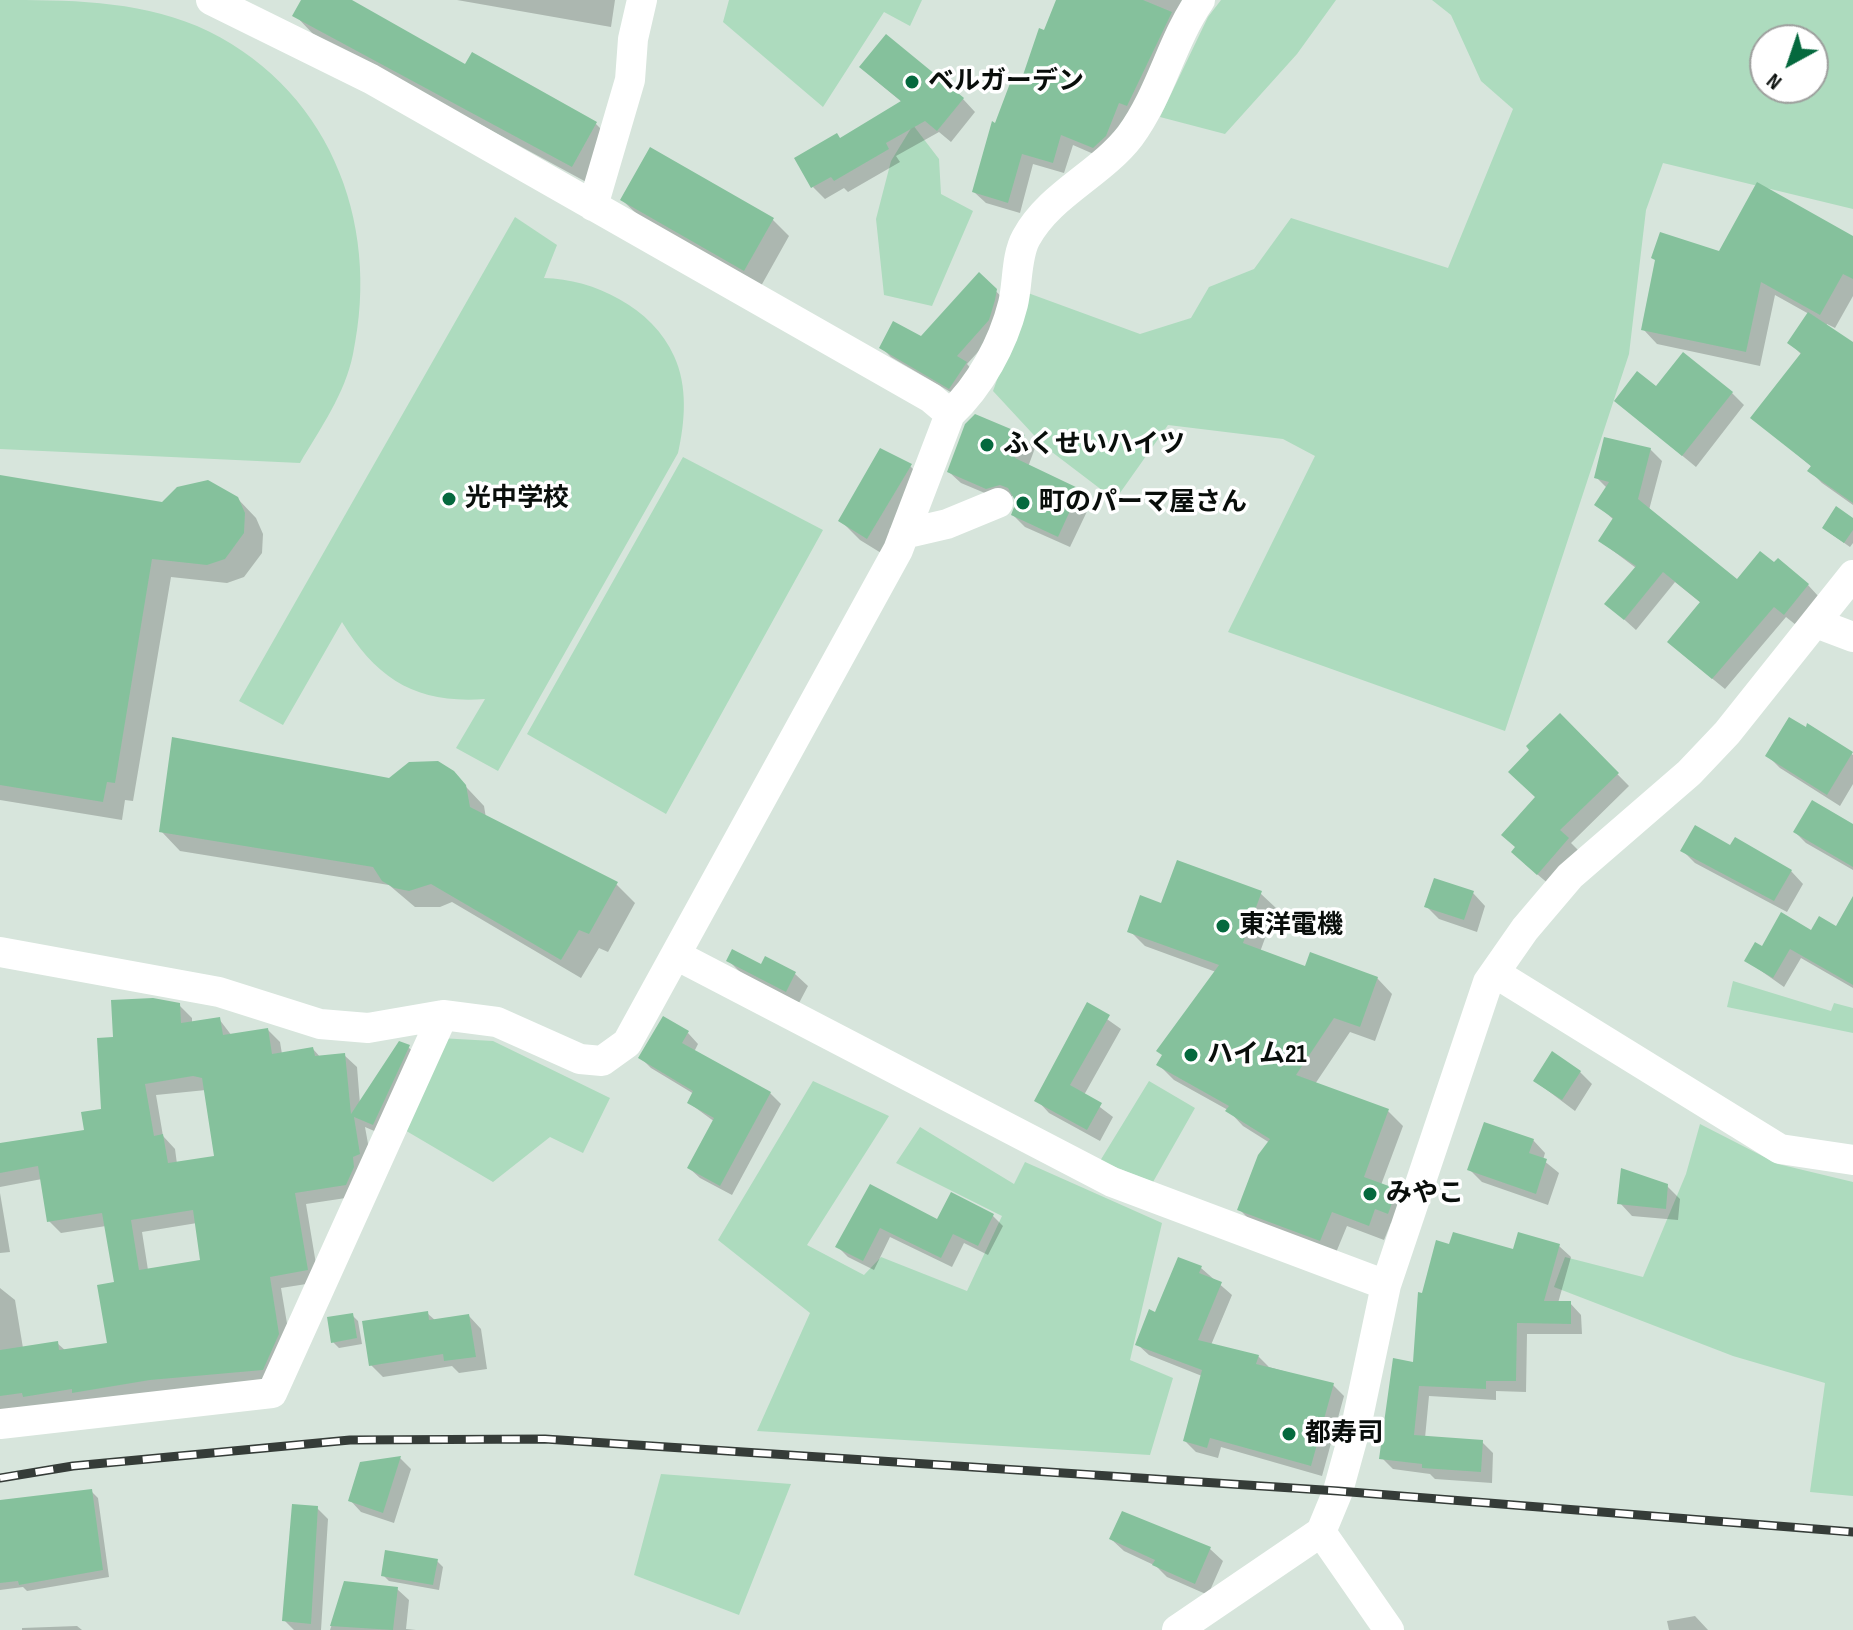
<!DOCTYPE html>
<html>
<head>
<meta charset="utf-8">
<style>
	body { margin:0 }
	#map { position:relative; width:1853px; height:1630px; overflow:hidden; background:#d7e5dc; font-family:"Sofia Sans Condensed",sans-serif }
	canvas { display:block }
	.north { position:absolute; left:1749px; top:24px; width:80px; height:80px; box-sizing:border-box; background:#fff; border:2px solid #9d9f9d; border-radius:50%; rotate:220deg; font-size:22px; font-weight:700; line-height:32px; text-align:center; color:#090e0b }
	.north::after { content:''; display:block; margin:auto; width:28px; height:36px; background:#05693e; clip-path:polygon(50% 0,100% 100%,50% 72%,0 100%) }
</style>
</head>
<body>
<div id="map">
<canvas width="1853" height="1630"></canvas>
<div class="north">N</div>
</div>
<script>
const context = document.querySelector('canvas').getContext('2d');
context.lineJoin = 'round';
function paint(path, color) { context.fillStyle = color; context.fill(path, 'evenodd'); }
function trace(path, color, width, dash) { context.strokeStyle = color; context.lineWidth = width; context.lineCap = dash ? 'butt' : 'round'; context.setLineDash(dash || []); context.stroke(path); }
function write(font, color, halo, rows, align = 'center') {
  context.font = font + ' "Sofia Sans Condensed","Noto Sans JP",sans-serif'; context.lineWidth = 7; context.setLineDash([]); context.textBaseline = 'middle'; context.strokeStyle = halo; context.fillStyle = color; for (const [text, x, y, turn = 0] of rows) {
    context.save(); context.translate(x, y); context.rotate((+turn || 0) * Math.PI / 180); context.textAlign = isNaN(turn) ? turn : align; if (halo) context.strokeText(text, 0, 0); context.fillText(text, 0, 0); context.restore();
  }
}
const green = new Path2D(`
	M0,0C66,0 135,0 197,26C327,83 382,220 353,354C345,394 320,429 300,463L0,449Z
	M729,0H922L910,26L884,12L823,107L723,22Z
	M1221,0H1336L1297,54L1225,134L1160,117L1208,17Z
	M1432,0H1853V209L1663,163L1646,210L1629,354L1505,731L1228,632L1315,456L1283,439L1168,425L1115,500L1044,446L993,391L1028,293L1140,334L1191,318L1209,287L1254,269L1291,218L1448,268L1513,109L1481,81L1451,15ZM1765,40H1813V88H1765Z
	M913,125L939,159L941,194L973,211L932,306L884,295L876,219L891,161Z
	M515,217L557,245L544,278C594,279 653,308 674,356C688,386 685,422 678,453L498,771L456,748L485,699C417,704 377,680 342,622L283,725L239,701Z
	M683,457L823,530L666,814L527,734Z
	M1733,981L1831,1011L1834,1003L1853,1008V1033L1727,1007Z
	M439,1038L493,1041L610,1098L583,1153L550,1137L493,1182L403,1129Z
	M813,1081L889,1116L807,1245L864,1275L881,1257L967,1291L1002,1216L896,1163L920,1127L1014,1184L1025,1162L1162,1223L1130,1360L1173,1378L1150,1455L757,1431L810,1313L718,1240Z
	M1149,1081L1195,1108L1153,1182L1100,1161Z
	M1700,1124L1778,1164L1853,1182V1496L1810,1492L1825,1383L1733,1356L1554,1287L1565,1257L1643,1277L1686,1174Z
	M661,1474L791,1484L739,1615L634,1575Z`);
const shadow = new Path2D(`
	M303,0H348L466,67L596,124L614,142L590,184L313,34L295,15Z
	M457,0H623H615L611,27Z
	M1058,0H1195L1105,159L1073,145L1064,173L1033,164L1020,213L986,203L974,192L996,127L1022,84Z
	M874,79L963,99L975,112L951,142L939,132L896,156L900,162L848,192L844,188L825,199L813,187L841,140L903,103Z
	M622,200L773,220L789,236L761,286L639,216Z
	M1853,238V296L1835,328L1827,324L1826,326L1853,345V505L1822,483L1810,471L1812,467L1752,417L1802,355L1790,343L1809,314L1775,295L1760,366L1657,344L1643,329L1720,253Z
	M979,275L1006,301L998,330L967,364L975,373L959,397L891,357L881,347L921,339Z
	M1732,393L1744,405L1696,467L1616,401Z
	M1023,437L1035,448L1028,467L1079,491L1091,503L1070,547L1025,527L1013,515L1019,502L1013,496L999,499L961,483L949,472Z
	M1650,449L1662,461L1649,510L1737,582L1808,585L1819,597L1796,625L1786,617L1725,689L1681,653L1701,603L1675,582L1636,630L1607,604L1636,568L1600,541L1614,520L1597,505L1607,488L1596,477Z
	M910,466L929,485L886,556L860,540L841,521Z
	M0,477L163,504L178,489L207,482L237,498L256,518L263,534L262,553L244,577L227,583L171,577L133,801L125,800L122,820L0,800Z
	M1853,520V543L1850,547L1830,533Z
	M1560,716L1629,786L1571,843L1579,851L1550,885L1525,864Z
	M1808,726L1853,755V784L1840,806L1780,768L1767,755Z
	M453,773L484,806L486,818L616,884L635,903L608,952L599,948L581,978L452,902L440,907H415L389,885L180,851L161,831L389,780Z
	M1853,826V870L1806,843L1795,832Z
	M1731,848L1791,871L1803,884L1787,912L1695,863L1683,851Z
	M1260,893L1276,908L1260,952L1306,968L1377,978L1392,994L1375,1041L1350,1032L1315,1084L1388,1111L1403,1126L1381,1185L1396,1191L1411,1206L1403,1228L1391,1223L1384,1240L1347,1226L1335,1255L1254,1224L1239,1209L1270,1143L1243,1126L1228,1110L1174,1080L1159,1065L1216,972L1145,946L1130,931L1162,906Z
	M1473,893L1485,906L1477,932L1439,919L1426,906Z
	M1853,900V988L1801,958L1784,987L1747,961L1763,948L1837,929Z
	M766,959L795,974L808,986L799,1003L741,973L729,961L762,967Z
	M179,1005L192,1018V1023L219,1019L232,1036L268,1030L280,1042L282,1054L313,1049L321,1058L344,1055L357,1067L360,1104L408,1047L421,1059L386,1136L365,1127L372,1166L359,1196L306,1204L319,1282L281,1288L291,1347L275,1381L0,1410V1288L15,1300L23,1348L57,1343L66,1351L109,1344L116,1284L106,1226L61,1233L49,1221L42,1179L0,1187V1144L86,1132L103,1110L115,1039ZM206,1090L217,1157L177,1164L175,1149L163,1136L156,1095ZM197,1223L203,1262L148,1270L142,1232Z
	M1087,1005L1121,1029L1084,1095L1113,1117L1100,1141L1049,1113L1037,1100Z
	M688,1033L698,1044L694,1052L770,1093L781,1104L732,1195L700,1178L689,1168L715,1122L689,1103L694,1094L651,1068L640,1057Z
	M1580,1072L1592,1084L1575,1111L1535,1081Z
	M1533,1140L1545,1153L1543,1160L1559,1173L1548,1205L1482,1182L1470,1170Z
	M1667,1186L1680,1199L1678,1220L1632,1216L1620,1203Z
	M871,1187L938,1222L993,1216L1003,1226L988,1255L964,1243L952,1267L890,1237L874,1270L848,1257L838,1247Z
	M0,1193L10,1252L0,1253Z
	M1559,1246L1571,1257L1558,1303H1570L1581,1315L1582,1334H1527L1526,1392L1496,1391V1400L1429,1396L1425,1438L1482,1442L1493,1453L1492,1483L1435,1479L1430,1474L1393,1469L1382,1458L1415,1364L1423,1295L1451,1247L1514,1252Z
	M1201,1268L1232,1295L1211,1345L1258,1356L1269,1367L1333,1385L1344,1396L1322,1476L1221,1447L1218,1458L1196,1452L1185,1441L1202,1376L1149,1355L1138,1345L1156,1314Z
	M427,1313L436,1321L469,1316L481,1329L487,1369L459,1373L452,1366L383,1377L371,1365Z
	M352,1315L358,1321L362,1344L339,1348L333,1342Z
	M400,1458L411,1469L394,1523L361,1512L350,1500Z
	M91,1491L98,1498L109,1577L27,1591L23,1587L0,1590V1503Z
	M317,1508L328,1519L321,1630H294L284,1620Z
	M1111,1539L1210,1549L1223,1561L1208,1595L1167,1577L1156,1566L1124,1551Z
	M437,1561L443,1567L439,1590L389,1581L383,1575Z
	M346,1583L397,1589L409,1600L406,1629L416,1630H330Z
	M1695,1616L1708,1630H1669L1667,1621Z
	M77,1626L82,1630H22V1628Z`);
const building = new Path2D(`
	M301,0H352L465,64L472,52L597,122L572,167L292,16Z
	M1056,0H1143L1172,12L1127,106L1119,103L1106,136L1093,148L1061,135L1053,163L1022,154L1008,203L972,192L992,121L995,123L1012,78L1021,81L1039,28L1044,30Z
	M886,34L964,98L937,131L925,121L886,143L889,149L834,181L831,177L811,188L794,158L837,133L840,138L901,101L859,67Z
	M650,147L774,218L744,271L620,200Z
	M1757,182L1853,236V279L1843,274L1820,315L1761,282L1746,352L1641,330L1655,260L1651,258L1660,232L1719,251Z
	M979,272L997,289L995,300L989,320L957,356L967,362L949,389L879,348L893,321L921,336Z
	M1808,312L1853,342V503L1807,471L1811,466L1750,418L1801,353L1787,343Z
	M1683,352L1733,392L1682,456L1614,401L1637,371L1656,386Z
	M975,414L1025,435L1015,458L1080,489L1058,537L1011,515L1016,502L1008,488L1000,485L986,489L947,472L965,424Z
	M1604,437L1651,448L1638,499L1737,579L1760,551L1774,562L1778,558L1809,584L1784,615L1774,607L1712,679L1667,642L1700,602L1663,572L1624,620L1604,604L1636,566L1598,541L1613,518L1594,505L1609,482L1594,478Z
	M880,448L912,464L867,539L838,521Z
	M0,475L162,502L177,487L208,480L238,497L245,513L244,533L225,559L207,565L152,559L115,783L107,782L103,802L0,785Z
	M1836,506L1853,518V530L1844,543L1822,528Z
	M1560,713L1619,773L1560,830L1569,838L1537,875L1511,852L1515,847L1501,835L1535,797L1508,772L1529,750L1526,746Z
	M1789,717L1806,727L1807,723L1853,752L1827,795L1765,756Z
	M172,737L389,778L409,762L438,761L454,771L466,785L470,807L618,882L589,934L579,930L561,960L431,884L409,891L394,888L382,881L373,867L159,832Z
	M1812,800L1853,824V867L1793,832Z
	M1695,825L1730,845L1735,837L1792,870L1774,901L1680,851Z
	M1177,860L1262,891L1243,943L1305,966L1310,952L1378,977L1360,1027L1334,1018L1296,1075L1389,1109L1364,1177L1397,1189L1388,1214L1375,1209L1369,1226L1332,1212L1320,1241L1237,1210L1258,1155L1270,1139L1225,1111L1229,1106L1156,1065L1162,1055L1156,1051L1219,965L1127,932L1140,895L1161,903Z
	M1434,878L1474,891L1464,920L1424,907Z
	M1853,896V985L1790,949L1773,978L1744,961L1755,942L1762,946L1781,912L1811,930L1819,916L1836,926Z
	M732,949L761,964L765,956L796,972L786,992L726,961Z
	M153,998L180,1003L181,1023L220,1017L223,1035L268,1028L272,1054L313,1047L315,1056L345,1053L351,1114L399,1041L410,1045L373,1125L354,1117L360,1154L353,1157L354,1167L346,1185L295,1193L308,1270L270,1277L279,1334L263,1370L150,1380L72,1393V1389L23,1397L22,1393L0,1396V1350L58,1341L59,1350L107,1343L97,1285L114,1282L102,1213L47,1222L38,1166L0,1173V1143L84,1130L81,1112L101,1109L97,1038L113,1037L111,1000ZM193,1076L202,1078L214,1156L168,1163L163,1134L154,1136L145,1084ZM193,1210L200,1260L139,1270L131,1220Z
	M1087,1002L1110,1015L1070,1085L1102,1103L1087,1130L1034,1101Z
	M663,1016L689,1031L682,1043L771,1092L720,1186L687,1168L714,1118L687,1103L693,1091L638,1058Z
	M1552,1051L1581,1071L1562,1100L1533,1081Z
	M1484,1122L1534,1139L1529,1153L1547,1159L1536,1194L1467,1170Z
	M1621,1168L1668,1184L1666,1209L1617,1204Z
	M870,1184L937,1219L951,1192L994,1214L978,1246L953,1234L941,1258L880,1228L863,1261L835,1247Z
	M1453,1232L1513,1249L1518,1232L1560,1244L1544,1301H1571V1324L1517,1323L1516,1381H1486V1389L1419,1386L1414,1435L1483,1440L1481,1472L1422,1468V1464L1379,1459L1393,1358L1413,1362L1418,1292L1422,1293L1436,1240L1449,1244Z
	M1178,1257L1202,1266L1199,1273L1222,1282L1198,1340L1259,1355L1256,1364L1334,1383L1311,1466L1210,1438L1207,1448L1183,1441L1202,1370L1135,1345L1149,1309L1155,1312Z
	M428,1311L429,1320L469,1314L476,1357L444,1361L443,1354L369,1366L362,1321Z
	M353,1313L357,1338L331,1343L327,1317Z
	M401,1456L383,1513L348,1501L360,1462Z
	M92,1489L103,1570L19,1585L18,1581L0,1583V1500Z
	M292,1504L318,1506L311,1624L282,1621Z
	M1122,1511L1211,1547L1195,1584L1152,1565L1155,1560L1109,1539Z
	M385,1550L438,1559L433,1585L381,1576Z
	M344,1581L398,1587L393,1630L330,1626Z`);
const minor = new Path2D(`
	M211,0L371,79L931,398L950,414
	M593,206L630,80L633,39L642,0
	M904,534L947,524L998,503
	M1816,623L1853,637
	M0,952L219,992L320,1024L368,1028L443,1015L497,1022L580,1059L602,1061L627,1043L898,550L950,414C980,386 1003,344 1013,304C1018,283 1016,256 1026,238C1050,194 1100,175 1130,136C1161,94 1171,42 1200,0
	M676,955L1112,1182L1386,1285
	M1495,973L1780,1149L1853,1160
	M0,1424L272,1393L443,1015
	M1321,1532L1389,1630
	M1177,1630L1321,1532L1338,1491L1357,1422L1386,1285L1488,982L1525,929L1570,876L1689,773L1727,733L1853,575`);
const rail = new Path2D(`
	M0,1478L73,1466L350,1440L545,1439L1338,1491L1853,1532`);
const markers = [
	[912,82,8,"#05693e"],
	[987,445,8,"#05693e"],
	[449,499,8,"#05693e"],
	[1023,503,8,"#05693e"],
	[1223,926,8,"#05693e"],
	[1191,1055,8,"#05693e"],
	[1370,1194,8,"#05693e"],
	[1289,1434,8,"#05693e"]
];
const poiNames = [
	["ベルガーデン",928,82],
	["ふくせいハイツ",1003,445],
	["光中学校",465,499],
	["町のパーマ屋さん",1039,503],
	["東洋電機",1239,926],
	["ハイム21",1207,1055],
	["みやこ",1386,1194],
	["都寿司",1305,1434]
];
paint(green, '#addbbe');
paint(shadow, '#0003');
paint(building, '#85c19c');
trace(minor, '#fff', 30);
trace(rail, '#353c38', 9);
trace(rail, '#fff', 6, [18]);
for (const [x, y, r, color] of markers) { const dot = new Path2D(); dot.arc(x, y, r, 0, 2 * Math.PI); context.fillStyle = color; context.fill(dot); trace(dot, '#fff', 3); }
write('bold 26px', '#090e0b', '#fff', poiNames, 'left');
</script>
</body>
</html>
